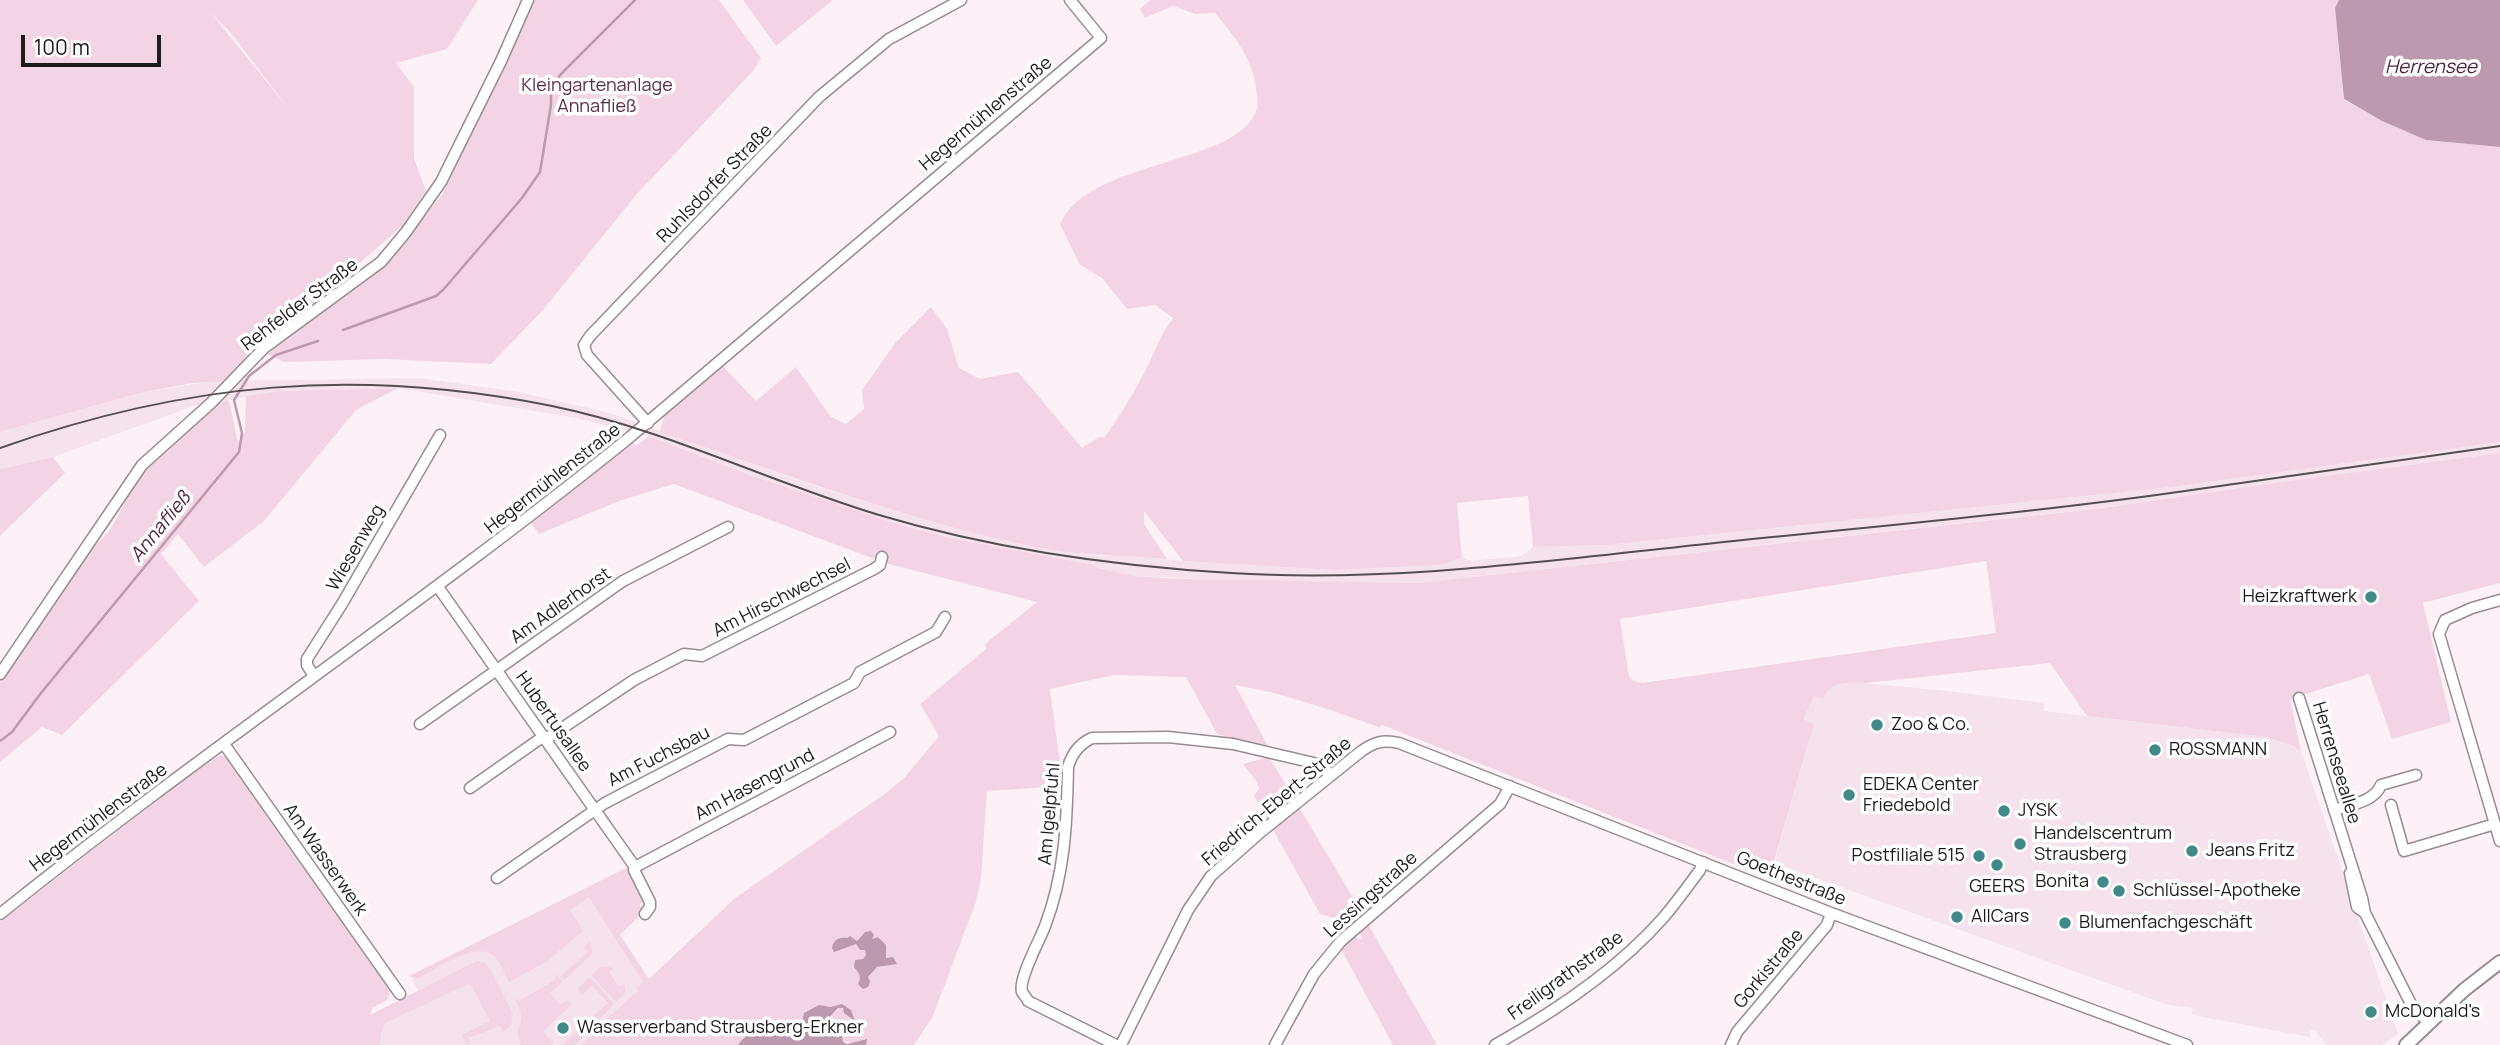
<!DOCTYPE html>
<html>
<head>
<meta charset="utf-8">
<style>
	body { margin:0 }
	#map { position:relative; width:2500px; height:1045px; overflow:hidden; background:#fdf1f7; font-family:Manrope,sans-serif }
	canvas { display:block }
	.scale { position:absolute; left:21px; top:35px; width:140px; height:32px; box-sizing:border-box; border:4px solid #1e1a1c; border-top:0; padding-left:9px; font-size:21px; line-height:24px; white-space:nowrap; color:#1e1a1c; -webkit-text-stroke:5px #fff; paint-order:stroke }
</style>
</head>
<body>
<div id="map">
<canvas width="2500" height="1045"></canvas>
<div class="scale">100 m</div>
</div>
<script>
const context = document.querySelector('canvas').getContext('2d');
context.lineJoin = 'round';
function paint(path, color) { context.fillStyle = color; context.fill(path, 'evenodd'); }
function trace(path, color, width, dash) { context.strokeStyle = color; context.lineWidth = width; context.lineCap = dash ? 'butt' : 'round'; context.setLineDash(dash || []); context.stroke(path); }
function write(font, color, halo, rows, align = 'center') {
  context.font = font + ' Manrope,sans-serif'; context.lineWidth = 7; context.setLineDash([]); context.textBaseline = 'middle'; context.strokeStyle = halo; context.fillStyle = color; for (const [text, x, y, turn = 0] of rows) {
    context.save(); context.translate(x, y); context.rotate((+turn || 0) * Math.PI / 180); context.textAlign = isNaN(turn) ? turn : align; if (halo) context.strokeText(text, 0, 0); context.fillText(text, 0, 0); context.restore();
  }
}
const built = new Path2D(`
	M419,378L519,392L610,413L815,486L915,517L1043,548L1100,556L1126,555L1183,561L1333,570L1441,565L1462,557L1471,561L1521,556L1533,547L1608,545L2172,487L2500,442V453L2280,482L2108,507L1418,583L1246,581L1134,576L1098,568L1090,564L949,538L894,523L747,474L649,436L576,418L398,388L281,391L194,406L53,457L0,469V432L144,392L214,381Z
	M1837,683H1866L1938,690L2044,703V711L2265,737L2291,745L2301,751L2398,1034L2383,1045H2326L2315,1030L2310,1029V1037L2192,1015V1008L2168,1005L1774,863L1814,724L1802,719L1814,695L1826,692Z
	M589,887L648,979L608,1045H365L369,1017L418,991L412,979Z`);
const green = new Path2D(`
	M0,0H478L447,49L396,63L414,87V158L426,191L403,225L225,381L193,383L144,392L0,432ZM210,12L230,32L289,109Z
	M535,0H719L761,58L753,71L636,195L543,310L491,364L385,359L284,362L268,354L300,326L385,265L442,195Z
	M743,0H833L776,46Z
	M1150,0H2339L2335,8L2344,100L2382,121L2426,140L2500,147V442L2172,487L1608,545L1533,547L1528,496L1457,503L1462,557L1441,565L1333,570L1183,561L1144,511V524L1167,559C1125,555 1082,556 1041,548C910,522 786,474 660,432L664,417L722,365L756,401L796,367L831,417L846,424L864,409L862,390L896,342L931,307L947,329L959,368L980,379L1018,372L1082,448L1099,437L1104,438C1118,418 1131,398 1142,377C1153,357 1159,336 1173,318L1155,305L1127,309L1102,278L1080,265L1060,224C1090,158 1237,167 1257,109C1259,103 1256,94 1256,87C1253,60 1233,34 1215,13L1195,14L1173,6L1145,18L1140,9Z
	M398,388L356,410L264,521L204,567L178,534L161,554L199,601L62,735L42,727L0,762V682L90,551L110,530L142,471L222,401L229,400L238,443L245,432L246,396L281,391Z
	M649,436L747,474L894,523L949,538L1090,564L1098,568L1134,576L1179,579L1418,583L2103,508L2280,482L2500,453V583L2423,603L2451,722L2392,739L2369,674L2290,699L2301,751L2291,745L2265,737L2087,716L2050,663L1866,683C1849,683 1830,680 1823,699L1814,696L1803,719L1814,724L1769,878L1382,725L1379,727C1331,710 1284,693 1235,685L1268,746L1217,734L1186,677L1114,675L1050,689L1063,786L987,791L981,878L976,902L933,1016L914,1045H866V1039L854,1043L843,1042L842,1036L838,1035L830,1017L841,1006L847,1015L842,1004L830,1007L795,1030L779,1025L773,1032C757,1031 748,1031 738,1045H582L598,1027L638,991L637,988L643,982L589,897L570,910L583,931L546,962L509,982C505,975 502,965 496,958C477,938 436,969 417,979L409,976L628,867L645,901L640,904L644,911L620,935L649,979L734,899L886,793L905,777L939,736L920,704L986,649L985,644L1037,602L885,563L674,484L619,501L539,534L531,523L632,442L636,446ZM1986,561L1996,633L1642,683L1634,681L1629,676L1620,619ZM865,932L872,939L879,937L890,965L877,967L868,977L860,979C858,968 868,959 865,950L856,944L849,945L843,938L857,941Z
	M53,457L65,473L0,536V469Z
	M221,755L229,759L391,991L387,1000L372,1008L370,1015L477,961L485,963L490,969L513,1014L511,1025L503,1032L500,1026L469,1038L471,1044L467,1045L462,1035L490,1021L470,983L385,1023L381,1033L380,1045H0V922L188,776Z
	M1269,757L1294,798L1268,821L1254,796L1259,788L1257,782L1243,764Z
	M1299,807L1364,916C1350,926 1334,918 1320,914L1272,828Z
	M1367,922L1437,1045H1393L1341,949L1353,934L1358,939H1362L1359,930Z
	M590,942L592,951L590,956L564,980L561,976L588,952L584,947Z
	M602,966L613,968L609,972L619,987L624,984C628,993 623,997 616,1002L591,975Z
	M555,974L562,982L550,993L560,1005L567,1000L572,1004L543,1031L554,1045H521L517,1031C524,1019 521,1010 515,998L519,1001L555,980Z
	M590,977L614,1004L575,1045H562L608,1003L592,986L582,995L578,990L579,987Z`);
const water = new Path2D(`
	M2339,0H2500V147L2426,140L2382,121L2344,99L2335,8Z
	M871,931L874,935L872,939L878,937L886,945V958L893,957L897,964L877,967L868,977L870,982L868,987L863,989L858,984C862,976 859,973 854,967L855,960L863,959L866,955L865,950H860L856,944L834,952L832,948C834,939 839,937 847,938L850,936L857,941L865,932Z
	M842,1004L851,1010L855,1021L844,1013L843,1008H838L830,1017L832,1025L836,1027L838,1035L842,1036L843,1042L847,1044L867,1039L866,1045H738C748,1031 756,1031 773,1032L779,1025L788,1024L795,1030L801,1028L804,1013L819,1005L830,1007Z`);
const stream = new Path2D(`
	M343,330L436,296L443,290L522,198L540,172L551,105V88L561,74L635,0
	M0,741L12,732L41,693L239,452L242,433L234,400L249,376L276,355L318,341`);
const minor = new Path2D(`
	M648,423L587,355L584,345L590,336L819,97L889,39L961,0
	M438,587L635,867L634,870L650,902V907L645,914
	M2500,600L2472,608L2445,620L2439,634L2500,841
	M0,674L142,465L211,403L264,348L381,262L406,232L441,182L501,61L528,0
	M314,676L307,665V659L342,604L440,435
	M2299,698L2362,898L2365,913L2412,1006L2428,1022
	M420,724L623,581L728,527
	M546,739L634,680L684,654L702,656L874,569L880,565L882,557
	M224,744L400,994
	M470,788L544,736
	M2391,805L2404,851L2495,824
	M2334,810C2350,805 2374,802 2381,785L2416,775
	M635,867L890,732
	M2350,873L2357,907L2365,913
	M497,878L605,803L728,739L744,740L854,683L860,672L936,632L945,617
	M0,914C205,749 425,603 630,437L1101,38L1070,0
	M1116,1045L1028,1001C1028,1000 1022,992 1022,992C1018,979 1040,940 1045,926C1065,874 1067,822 1068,767C1072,753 1079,744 1092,738L1168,737L1233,744L1318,764L1331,775
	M1121,1045L1188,910L1211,876L1262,831L1359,753C1372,743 1382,739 1399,743L1831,913L2187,1045
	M1275,1045L1314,974L1341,941L1500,804L1510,786
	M1495,1045C1554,1012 1619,968 1663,918C1676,903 1688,886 1700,870L1703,862
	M1731,1045L1737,1032L1827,925L1831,913`);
const major = new Path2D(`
	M2406,1045L2464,990L2500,962`);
const tram = new Path2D(`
	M0,448C186,382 358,367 552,406C665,429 769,482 879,515C993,549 1112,566 1231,573C1393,583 1554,560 1715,543C1867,527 2020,514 2171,493C2281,478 2390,461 2500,446`);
const markers = [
	[2371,597,7,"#418989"],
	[1877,725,7,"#418989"],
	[2155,750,7,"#418989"],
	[1849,795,7,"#418989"],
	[2004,811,7,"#418989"],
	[2020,844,7,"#418989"],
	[2192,851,7,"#418989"],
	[1979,856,7,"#418989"],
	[1997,865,7,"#418989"],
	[2103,882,7,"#418989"],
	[2119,891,7,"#418989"],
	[1957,917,7,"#418989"],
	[2065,923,7,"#418989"],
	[2371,1012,7,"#418989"],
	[563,1028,7,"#418989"]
];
const parkNames = [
	["Kleingartenanlage",597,86],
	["Annafließ",597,107]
];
const streetNames = [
	["Hegermühlenstraße",986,114,-40],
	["Ruhlsdorfer Straße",715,184,-46],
	["Rehfelder Straße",300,305,-37],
	["Hegermühlenstraße",553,479,-38],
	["Wiesenweg",356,548,-60],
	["Am Hirschwechsel",782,598,-27],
	["Am Adlerhorst",561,606,-35],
	["Hubertusallee",553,722,55],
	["Am Fuchsbau",659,757,-27],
	["Herrenseeallee",2336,763,73],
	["Am Hasengrund",755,785,-28],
	["Friedrich-Ebert-Straße",1277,802,-40],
	["Am Igelpfuhl",1050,814,-85],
	["Hegermühlenstraße",99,818,-37],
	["Am Wasserwerk",325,860,55],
	["Goethestraße",1791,879,22],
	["Lessingstraße",1371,895,-42],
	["Gorkistraße",1769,969,-50],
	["Freiligrathstraße",1566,976,-36]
];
const poiNames = [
	["Heizkraftwerk",2357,597,"right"],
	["Zoo & Co.",1891,725],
	["ROSSMANN",2169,750],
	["EDEKA Center",1863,785],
	["Friedebold",1863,806],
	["JYSK",2018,811],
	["Handelscentrum",2034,834],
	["Strausberg",2034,855],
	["Jeans Fritz",2206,851],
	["Postfiliale 515",1965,856,"right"],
	["Bonita",2089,882,"right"],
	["GEERS",1997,887,"center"],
	["Schlüssel-Apotheke",2133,891],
	["AllCars",1971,917],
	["Blumenfachgeschäft",2079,923],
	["McDonald's",2385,1012],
	["Wasserverband Strausberg-Erkner",577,1028]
];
const waterNames = [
	["Herrensee",2431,68],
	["Annafließ",161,527,-51]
];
paint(built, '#f5e2ec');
paint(green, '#f3d4e4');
paint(water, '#bc99ac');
trace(stream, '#bc99ac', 2.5);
trace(minor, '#968c91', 13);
trace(major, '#968c91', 16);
trace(minor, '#fff', 10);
trace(major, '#fff', 12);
trace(tram, '#544e51', 2);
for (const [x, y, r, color] of markers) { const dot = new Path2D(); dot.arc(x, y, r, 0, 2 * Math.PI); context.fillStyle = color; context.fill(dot); trace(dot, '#fff', 2.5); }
write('18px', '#5b2c48', '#fff', parkNames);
write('18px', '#1e1a1c', '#fff', streetNames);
write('18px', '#1e1a1c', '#fff', poiNames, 'left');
write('italic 19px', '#4d1f3b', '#fff', waterNames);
</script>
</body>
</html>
